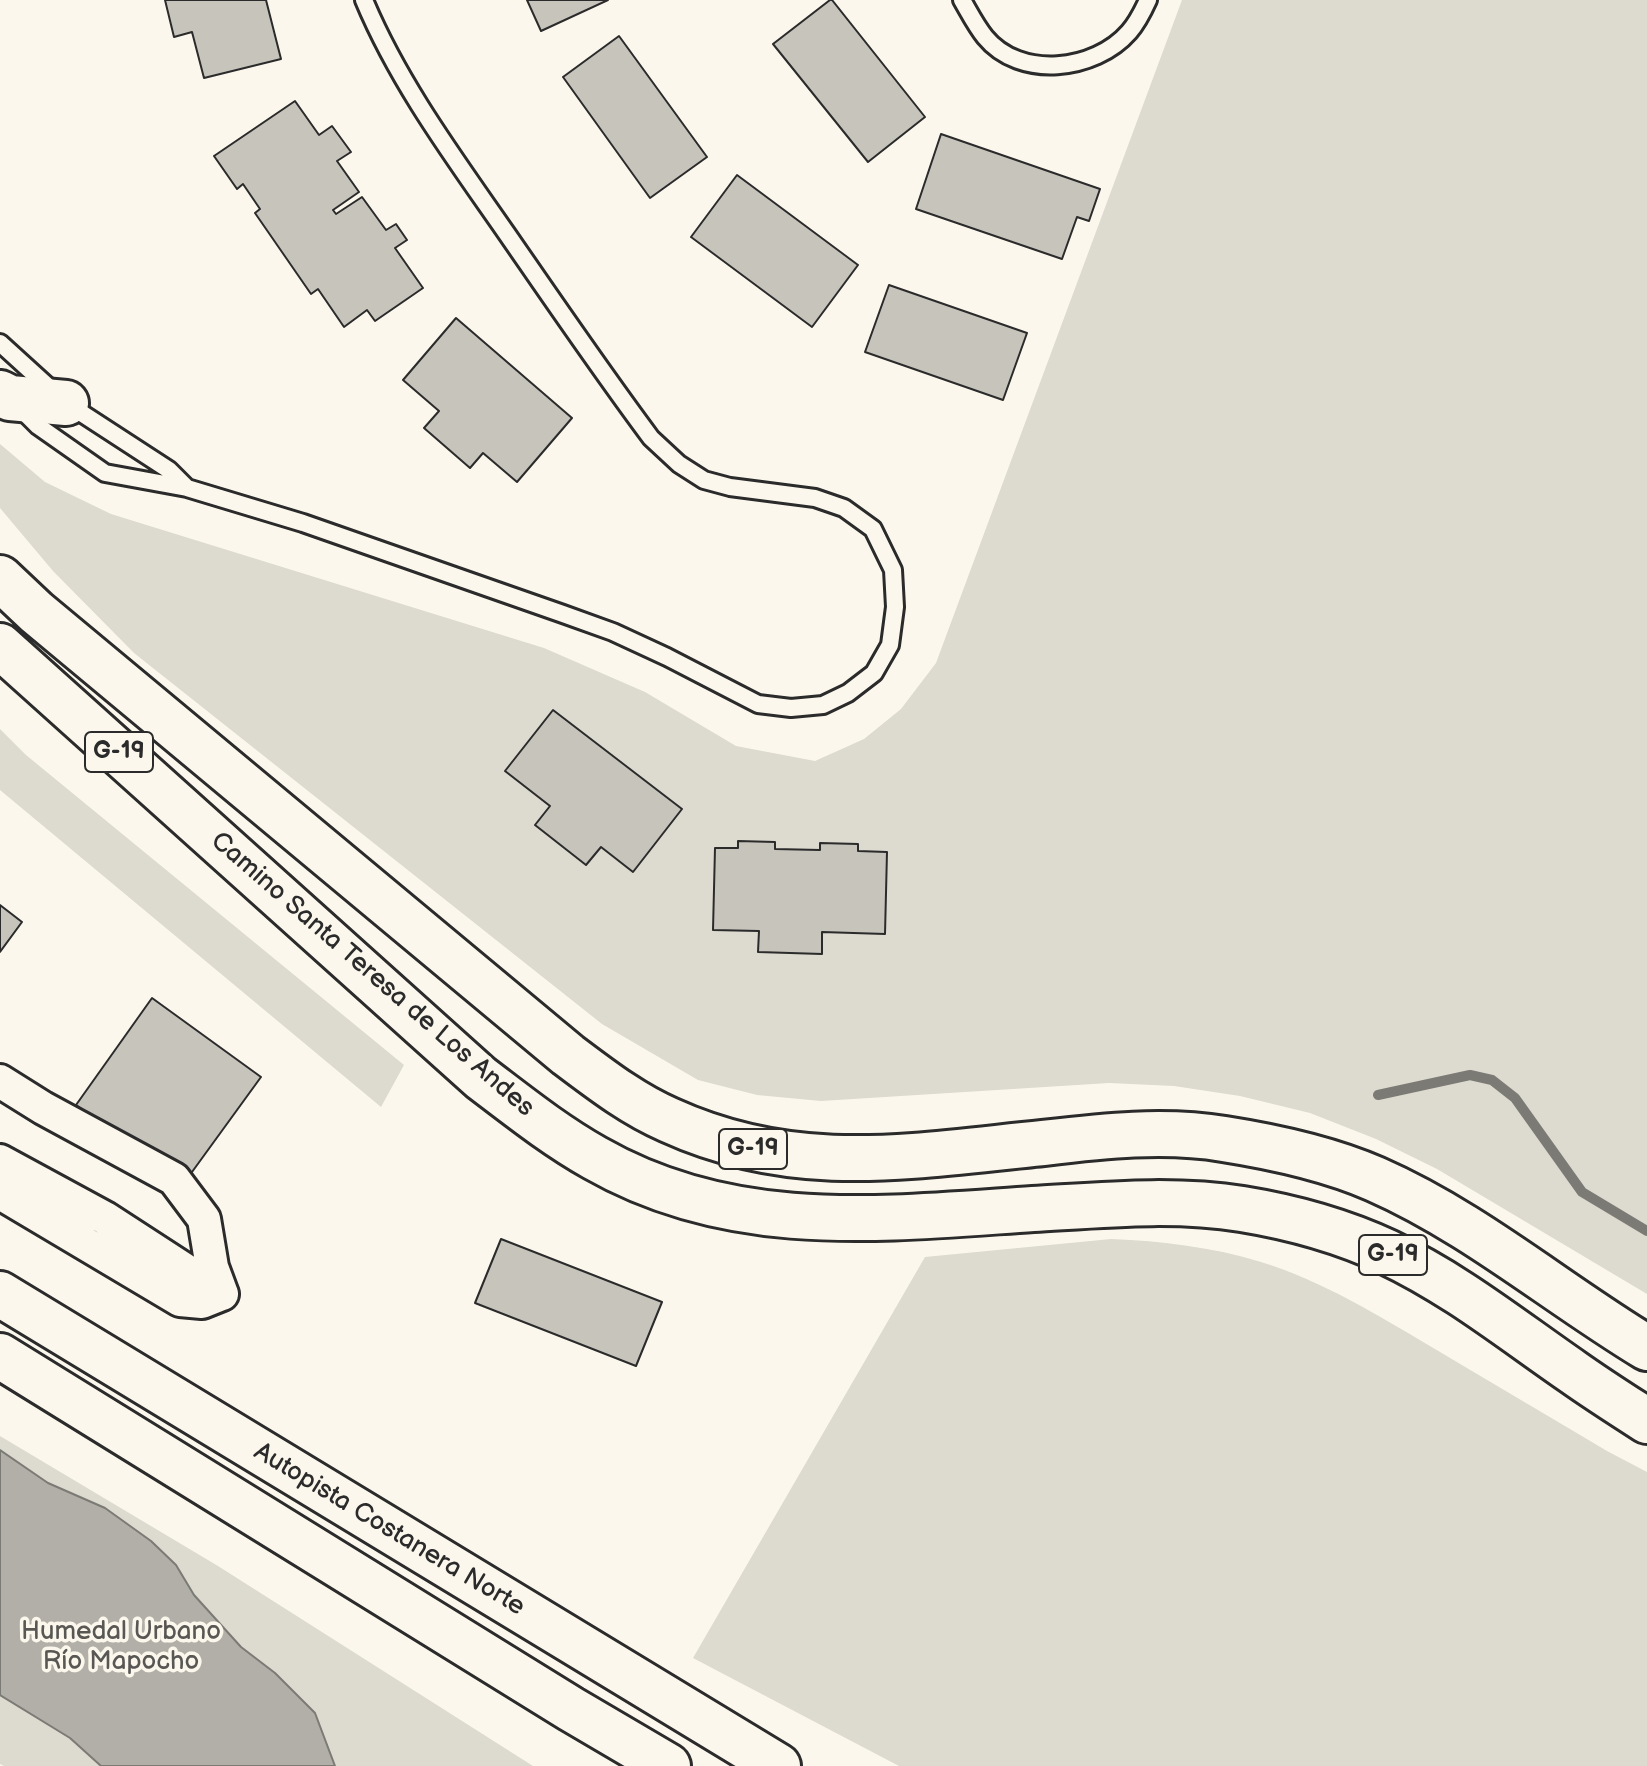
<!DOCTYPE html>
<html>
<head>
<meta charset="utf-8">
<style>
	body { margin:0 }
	canvas { display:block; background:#fbf7ec }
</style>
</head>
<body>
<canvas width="1647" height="1766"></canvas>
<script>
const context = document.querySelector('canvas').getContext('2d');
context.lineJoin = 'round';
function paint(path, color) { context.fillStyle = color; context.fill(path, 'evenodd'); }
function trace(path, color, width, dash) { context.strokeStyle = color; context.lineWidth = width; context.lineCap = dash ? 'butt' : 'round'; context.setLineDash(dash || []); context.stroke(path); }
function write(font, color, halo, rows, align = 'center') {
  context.font = font + ' "Balsamiq Sans",sans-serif'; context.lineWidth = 7; context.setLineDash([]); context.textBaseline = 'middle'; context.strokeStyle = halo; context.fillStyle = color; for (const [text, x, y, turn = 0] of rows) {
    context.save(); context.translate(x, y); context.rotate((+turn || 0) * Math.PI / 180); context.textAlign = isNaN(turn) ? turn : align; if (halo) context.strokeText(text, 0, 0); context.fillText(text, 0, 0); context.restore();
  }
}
const green = new Path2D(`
	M1182,0H1647V1294L1437,1169L1376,1139L1310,1113L1240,1096L1174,1086L1109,1083L821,1101L757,1095L698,1080L602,1024L134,653L53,571L0,508V444L45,482L111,514L544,648L645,692L736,746L815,761L864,739L901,709L936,663Z
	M0,729L26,755L404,1065L381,1107L0,790Z
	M1111,1239C1162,1241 1212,1247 1261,1262C1323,1281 1379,1316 1435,1349C1492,1383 1550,1417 1607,1451L1647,1472V1766H899L693,1658L925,1257Z
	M0,1436L218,1566L533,1766H4L0,1764Z`);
const water = new Path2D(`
	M0,1450L48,1483L105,1508L151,1541L176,1565L194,1595L241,1647L275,1673L315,1713L335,1766H101L70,1738L0,1695Z`);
const stream = new Path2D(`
	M1378,1095L1470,1075L1492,1080L1515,1098L1582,1192L1647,1231`);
const building = new Path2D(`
	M165,0H266L281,59L204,78L192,32L174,37Z
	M527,0H608L541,31Z
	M830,0H832L925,117L868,162L773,44Z
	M619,36L707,157L650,198L563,77Z
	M295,101L319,135L332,126L351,152L337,161L359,192L333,210L336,214L362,197L386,230L396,224L407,240L395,248L423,288L375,321L367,310L344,327L318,289L311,294L255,213L260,209L243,184L237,189L214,156Z
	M941,134L1100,189L1089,221L1077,217L1062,259L916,209Z
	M737,175L858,265L812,327L691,237Z
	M889,285L1027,333L1003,400L865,352Z
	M456,318L572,418L517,482L483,453L470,468L424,428L439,411L403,380Z
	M553,710L682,809L633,872L601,847L586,865L535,825L550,806L505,771Z
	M738,841L775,842V849L820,850V843L858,844V851L887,852L885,934L822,932V954L758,952L759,931L713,930L715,848H738Z
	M0,905L22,922L0,952Z
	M152,998L261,1077L184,1183L76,1105Z
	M501,1239L662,1302L636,1366L475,1303Z`);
const lane = new Path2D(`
	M962,0C969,12 976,26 985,37C1020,80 1095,71 1129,32C1137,23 1143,11 1148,0
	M0,343L66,403L169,470L187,488
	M19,407L38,426L105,473L187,488L303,523L563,614L613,632L667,657L758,704L791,708L823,705L848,693L874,673L890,645L895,607L893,570L873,529L844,508L815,498L730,487L704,480L679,464L651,438C601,371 554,302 507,234C455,159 399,84 364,0`);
const street = new Path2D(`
	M0,1081L43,1108L174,1179L204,1219L212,1267L222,1294
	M0,1161L105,1218L222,1294
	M0,1193L180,1300L202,1302L222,1294`);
const primary = new Path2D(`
	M0,393L10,398L66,403
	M0,578L36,612L568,1055C600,1079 632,1104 669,1120C796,1178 911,1156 1043,1143C1103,1136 1164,1129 1224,1139C1275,1147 1327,1158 1375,1179C1473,1222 1556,1293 1647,1348
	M0,646L481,1078C518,1106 554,1135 595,1158C733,1237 882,1219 1033,1209C1102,1205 1173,1198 1242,1209C1291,1217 1342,1231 1387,1252C1455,1284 1512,1330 1573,1372C1597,1389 1622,1405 1647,1421`);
const highway = new Path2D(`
	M0,1294L778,1766
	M0,1356L571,1709L668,1766`);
const shields = [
	[119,752,68],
	[753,1149,68],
	[1393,1255,68]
];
const shieldNames = [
	["G-19",119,752],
	["G-19",753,1149],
	["G-19",1393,1255]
];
const streetNames = [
	["Camino Santa Teresa de Los Andes",372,975,41],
	["Autopista Costanera Norte",389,1530,31]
];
const parkNames = [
	["Humedal Urbano",121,1632],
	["Río Mapocho",121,1662]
];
paint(green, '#dddad0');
paint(water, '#b1afa7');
trace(water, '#7b7a75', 2);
trace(stream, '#7b7a75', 10);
paint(building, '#c7c4bc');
trace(building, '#2b2b2b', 2);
trace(lane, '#2b2b2b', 22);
trace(street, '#2b2b2b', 38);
trace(primary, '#2b2b2b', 50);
trace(highway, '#2b2b2b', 50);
trace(lane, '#fbf7ec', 16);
trace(street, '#fbf7ec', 32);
trace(primary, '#fbf7ec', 44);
trace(highway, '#fbf7ec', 44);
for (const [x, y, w] of shields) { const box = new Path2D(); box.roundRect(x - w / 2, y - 20, w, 40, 6); context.fillStyle = '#fbf7ec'; context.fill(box); trace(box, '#2b2b2b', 2); }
write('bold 24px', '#2b2b2b', null, shieldNames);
write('26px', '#2b2b2b', '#fbf7ec', streetNames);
write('26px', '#585754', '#fbf7ec', parkNames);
</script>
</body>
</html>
